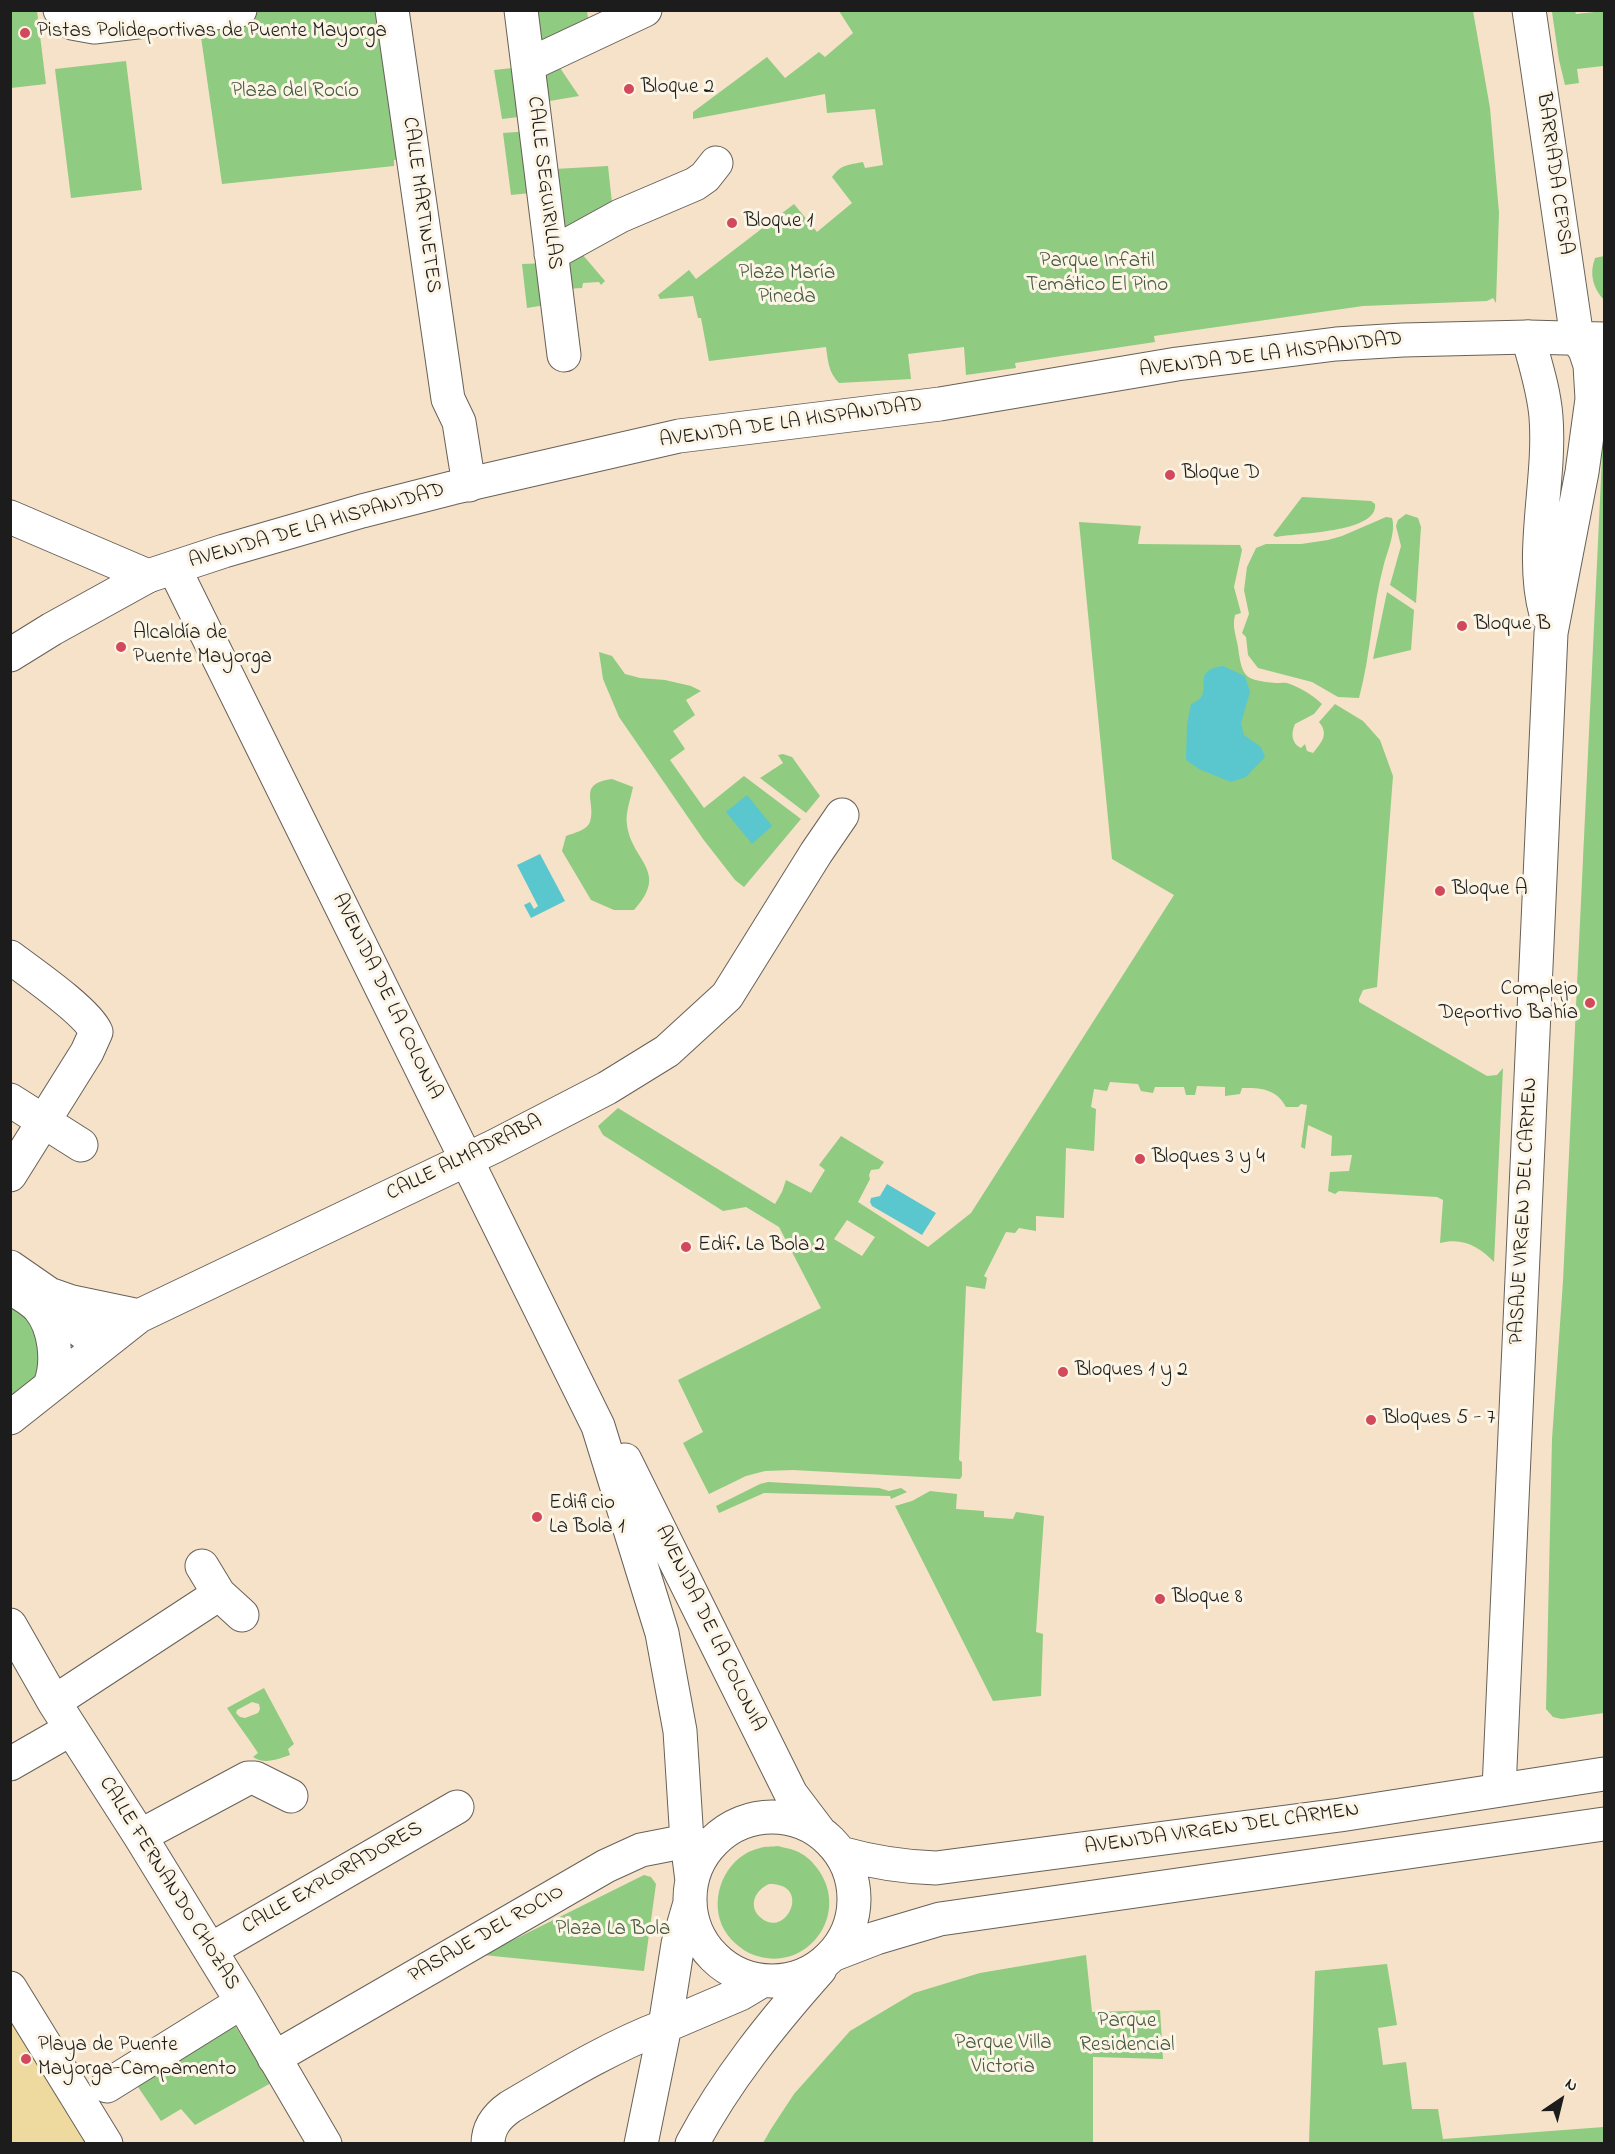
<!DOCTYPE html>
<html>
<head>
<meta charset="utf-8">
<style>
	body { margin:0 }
	#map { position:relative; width:1615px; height:2154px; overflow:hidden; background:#f6e2c8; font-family:"Indie Flower",sans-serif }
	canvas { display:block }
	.frame { position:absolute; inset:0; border:12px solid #1c1c1c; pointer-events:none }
	.north { position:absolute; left:1531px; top:2070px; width:60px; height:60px; -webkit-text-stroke:4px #fcf5e5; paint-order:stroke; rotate:35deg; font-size:16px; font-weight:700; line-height:24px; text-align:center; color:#1c1c1c }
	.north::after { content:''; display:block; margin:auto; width:21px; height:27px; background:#1c1c1c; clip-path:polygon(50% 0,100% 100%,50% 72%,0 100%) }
</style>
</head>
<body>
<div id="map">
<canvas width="1615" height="2154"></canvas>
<div class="frame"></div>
<div class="north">N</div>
</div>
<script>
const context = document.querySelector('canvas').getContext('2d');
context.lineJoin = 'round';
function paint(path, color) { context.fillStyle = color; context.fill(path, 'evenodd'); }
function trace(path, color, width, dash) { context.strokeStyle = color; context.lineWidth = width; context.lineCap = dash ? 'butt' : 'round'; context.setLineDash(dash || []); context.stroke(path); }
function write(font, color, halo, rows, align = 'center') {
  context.font = font + ' "Indie Flower",sans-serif'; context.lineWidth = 6; context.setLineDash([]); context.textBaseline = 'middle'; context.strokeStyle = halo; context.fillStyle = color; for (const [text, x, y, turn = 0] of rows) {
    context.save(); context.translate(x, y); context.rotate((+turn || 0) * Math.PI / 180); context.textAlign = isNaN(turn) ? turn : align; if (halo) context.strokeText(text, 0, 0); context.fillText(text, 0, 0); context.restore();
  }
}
const green = new Path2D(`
	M10,11H37L46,84L11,88Z
	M240,11H392L414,158L394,160V166L222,184L201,37L206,36L203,16Z
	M529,11H587L589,24L532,50Z
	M839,11H1473L1490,108L1499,213L1496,303L1493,298L1487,301L1363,306L1154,336L1155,342L1015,363L1016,368L966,375L964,347L908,354L911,379L839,383C828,372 828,360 826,347L709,361L701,318H698L693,296L660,299L658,295L689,270L696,279L794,204L817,232L852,203L832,177C842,164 848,165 863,162L865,168L883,165L875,109L827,113L825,94L693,119V112L767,57L785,78L819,52L825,57L853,33Z
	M1575,11L1576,14L1604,11V70L1603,66L1577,69L1579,83L1565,85L1559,60L1552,12Z
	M126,61L142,190L71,198L55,69Z
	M556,62L579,96L538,103L535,72Z
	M521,67L527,116L502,119L494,70Z
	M530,131L540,192L511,195L503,133Z
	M608,166L613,212L558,238L555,169Z
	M582,254L605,281L601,285L599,282L583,283L582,288L566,289L563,259Z
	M1604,256V300C1593,288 1589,274 1595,258Z
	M548,263L552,304L527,308L522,264Z
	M1604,415V1713L1562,1719L1553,1717L1546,1709L1552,1439L1563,1281Z
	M1302,497L1371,501L1375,504C1379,533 1295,533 1276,537L1273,535Z
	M1406,514L1418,518L1421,527L1416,603L1390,585L1401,546L1396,526L1398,520Z
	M1386,517L1392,518C1396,531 1388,550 1384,564C1372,608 1371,654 1359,698L1338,697L1312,682L1258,668L1248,655L1246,637L1242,633L1249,614L1244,590L1247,567L1256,548L1266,544H1301L1328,540L1342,536Z
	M1079,522L1141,526L1138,544L1240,545L1242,550L1234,587L1241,613L1235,615C1232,627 1236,635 1238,647C1242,679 1246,680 1276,683C1281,683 1286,682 1290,684C1301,688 1314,696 1322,704L1314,714L1295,724C1291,733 1291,743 1301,748L1305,744L1307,751L1313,753C1322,742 1329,734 1319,722L1335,704L1363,721L1380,740L1393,776L1377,987L1363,990L1359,999V1002L1487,1076L1497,1075L1503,1068L1494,1262C1479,1246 1462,1237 1440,1243L1443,1200L1437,1197L1339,1191L1335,1194L1328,1191L1330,1172L1349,1171L1352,1155L1331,1156L1332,1136L1308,1125L1305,1149L1301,1147L1307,1105L1301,1104L1298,1107H1286C1276,1088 1260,1088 1242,1088L1240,1094L1225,1096V1087L1197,1086L1195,1095H1186L1184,1087H1155L1153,1093L1141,1091L1138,1084L1110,1082L1107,1091L1094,1089L1091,1107L1096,1109L1094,1151L1066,1148L1064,1218L1036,1216V1231L1019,1228L1015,1233L1006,1232L984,1276L987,1278L985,1289L966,1286L959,1460L962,1462V1476L960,1479L793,1470L765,1471L746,1476L709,1494L683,1443L703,1432L678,1380L821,1308L779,1227L746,1207L723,1211L603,1135L598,1126L618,1108L775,1204L782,1192L786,1180L811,1193L825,1170L819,1165L841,1136L884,1162L879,1169L871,1170L869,1175L870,1179L858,1202L928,1247L971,1213L1174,895L1112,859ZM847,1220L875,1237L862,1256L834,1239Z
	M1387,592L1414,610L1411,650L1373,659Z
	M599,652L612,656L625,674L640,678L665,680L691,686L701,691L686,700L695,715L673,731L685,749L670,760L704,808L744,776L801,819L744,887L735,880L703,839L619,717L603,679Z
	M783,754L792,757L820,796L806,813L760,778L783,763L778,755Z
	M612,779L633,787C631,798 625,813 627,825C632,862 670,871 634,910H614L591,900L562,851L566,836C574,833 587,830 590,822C597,802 576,784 612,779Z
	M11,1300L39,1327L38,1376L11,1402Z
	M768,1482L879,1488L889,1491L901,1488L907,1492L891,1499L890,1496L764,1493L719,1513L716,1506L760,1484Z
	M930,1491L957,1494L956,1509L984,1511V1517L1013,1519L1016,1512L1044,1516L1036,1632L1043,1634L1041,1696L993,1701L895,1506L912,1501Z
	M264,1688L294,1744L288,1749L290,1755C278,1759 264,1765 253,1757L258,1753C248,1737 237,1724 227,1708ZM252,1702L259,1704L260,1709L258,1713L245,1718L240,1717L236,1713L237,1710Z
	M778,1846C784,1848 790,1848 796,1851C804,1854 812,1861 817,1868C853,1915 804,1978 749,1953C736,1946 724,1934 720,1920C711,1890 729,1855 760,1848C765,1846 772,1847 778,1846ZM769,1884C813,1883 786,1941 760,1917C748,1906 755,1890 769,1884Z
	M644,1875L651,1877L656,1884L644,1971L483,1955Z
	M1086,1955L1092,2012L1160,2010L1163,2059L1093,2057V2143H763L771,2129L794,2094L850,2031L914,1993L980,1973Z
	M1387,1964L1397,2025L1378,2028L1383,2065L1406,2062L1412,2109H1438L1443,2139L1604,2127V2143H1309L1315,1971Z
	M232,2021L271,2083L195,2125L181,2109L161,2121L136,2084Z`);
const sand = new Path2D(`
	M10,2010L92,2143H11Z`);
const water = new Path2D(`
	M1223,666L1245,676L1250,692L1241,723L1244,735L1261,747L1265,757L1246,777L1231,782L1199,769L1186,760L1187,724L1191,704C1219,694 1186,671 1223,666Z
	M747,795L772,826L752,844L726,812Z
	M540,854L565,901L531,918L524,905L530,902L534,909L538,906L517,865Z
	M887,1184L936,1213L922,1235L872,1206L870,1202L871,1198L880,1196Z`);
const street = new Path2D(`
	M60,10L72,23L94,27L240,10
	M392,10L448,399L459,422L469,485
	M521,10L564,355
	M528,65L645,10
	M551,254L620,216L695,184L705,177L716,163
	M1528,337C1535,363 1544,390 1546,417C1551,481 1529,553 1546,614
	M10,655L52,629L148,576
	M10,957C30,972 88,1012 96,1032L87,1052L10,1175
	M10,1100L81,1145
	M10,1267L49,1294L72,1302L139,1316
	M12,1288C21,1295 31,1299 39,1308C55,1327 59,1362 50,1385
	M37,1301L46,1304L93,1340L108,1339
	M10,1418L139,1316L495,1146L607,1088L667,1051L727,996L816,853L842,815
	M219,1594L242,1615
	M10,1625L54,1702L140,1836L242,2002L325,2144
	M54,1702L219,1594L202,1566
	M10,1764L71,1729
	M1499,1789L1551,633L1582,472L1592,399L1590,365L1585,350L1577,338
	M140,1836L248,1778H255L291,1796
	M210,1950L457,1807
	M10,1988L106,2144
	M274,2058L606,1866L641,1850L687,1841L708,1847
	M107,2086L242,2002
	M488,2144C488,2127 497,2116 510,2107C561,2077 610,2047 665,2026`);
const secondary = new Path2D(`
	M1529,10L1577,338
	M10,517L148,576L224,551L362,511L452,488L679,436L940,404L1177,364L1336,344L1403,340L1528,337L1604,339
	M174,568L598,1426L662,1633L680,1731L687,1841L692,1881
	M625,1460L791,1794L819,1831
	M690 1899a82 82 0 1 1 164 0a82 82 0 1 1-164 0Z
	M840,1853C872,1862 903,1867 936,1868L1340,1815L1604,1774
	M832,1955L876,1938L940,1919L1604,1824
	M665,2026L740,1994L760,1982
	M641,2144L665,2026L678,1944L690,1903
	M692,2144C726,2080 772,2023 820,1969`);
const markers = [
	[25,33,6,"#d1495b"],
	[629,89,6,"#d1495b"],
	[732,223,6,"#d1495b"],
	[1170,475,6,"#d1495b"],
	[1462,626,6,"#d1495b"],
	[121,647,6,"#d1495b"],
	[1440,891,6,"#d1495b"],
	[1590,1003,6,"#d1495b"],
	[1140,1159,6,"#d1495b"],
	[686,1247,6,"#d1495b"],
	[1063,1372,6,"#d1495b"],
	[1371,1420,6,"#d1495b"],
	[537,1517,6,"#d1495b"],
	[1160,1599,6,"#d1495b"],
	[26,2059,6,"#d1495b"]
];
const poiNames = [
	["Pistas Polideportivas de Puente Mayorga",37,33],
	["Bloque 2",641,89],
	["Bloque 1",744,223],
	["Bloque D",1182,475],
	["Bloque B",1474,626],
	["Alcaldía de",133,635],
	["Puente Mayorga",133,659],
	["Bloque A",1452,891],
	["Complejo",1578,991,"right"],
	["Deportivo Bahía",1578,1015,"right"],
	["Bloques 3 y 4",1152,1159],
	["Edif. La Bola 2",698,1247],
	["Bloques 1 y 2",1075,1372],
	["Bloques 5 - 7",1383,1420],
	["Edificio",549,1505],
	["La Bola 1",549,1529],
	["Bloque 8",1172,1599],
	["Playa de Puente",38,2047],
	["Mayorga-Campamento",38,2071]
];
const parkNames = [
	["Plaza del Rocío",295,93],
	["Parque Infatil",1097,263],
	["Temático El Pino",1097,287],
	["Plaza María",787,275],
	["Pineda",787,299],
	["Plaza La Bola",613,1931],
	["Parque",1127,2023],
	["Residencial",1127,2047],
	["Parque Villa",1003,2045],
	["Victoria",1003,2069]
];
const streetNames = [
	["BARRIADA CEPSA",1553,174,82],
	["CALLE SEGUIRILLAS",543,183,83],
	["CALLE MARTINETES",420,205,82],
	["AVENIDA DE LA HISPANIDAD",1271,356,-7],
	["AVENIDA DE LA HISPANIDAD",791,424,-8],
	["AVENIDA DE LA HISPANIDAD",317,527,-16],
	["AVENIDA DE LA COLONIA",386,997,64],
	["CALLE ALMADRABA",465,1159,-26],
	["PASAJE VIRGEN DEL CARMEN",1525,1211,-87],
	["AVENIDA DE LA COLONIA",709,1629,64],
	["AVENIDA VIRGEN DEL CARMEN",1222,1830,-8],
	["CALLE EXPLORADORES",333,1879,-30],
	["CALLE FERNANDO CHOZAS",168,1884,58],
	["PASAJE DEL ROCIO",487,1935,-30]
];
paint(green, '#8fcb80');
paint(sand, '#eeda9e');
paint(water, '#5ac7ce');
trace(street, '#686158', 35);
trace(secondary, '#686158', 35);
trace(street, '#fff', 33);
trace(secondary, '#fff', 33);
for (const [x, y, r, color] of markers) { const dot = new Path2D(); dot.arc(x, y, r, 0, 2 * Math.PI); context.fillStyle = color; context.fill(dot); trace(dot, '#fcf5e5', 2); }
write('21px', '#1c1c1c', '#fcf5e5', poiNames, 'left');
write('21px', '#44593f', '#fcf5e5', parkNames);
write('21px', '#1c1c1c', '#fcf5e5', streetNames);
</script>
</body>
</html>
